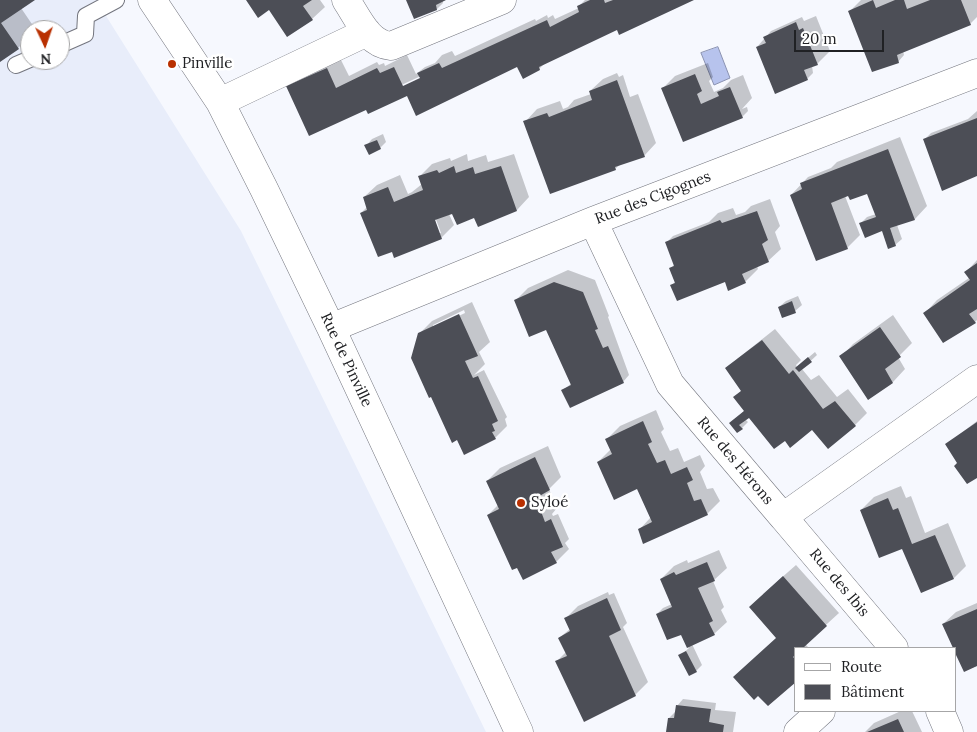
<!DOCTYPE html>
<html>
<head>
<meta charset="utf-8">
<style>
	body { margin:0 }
	#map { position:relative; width:977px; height:732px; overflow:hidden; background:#f6f8fe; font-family:Lora,serif }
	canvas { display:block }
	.legend { position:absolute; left:794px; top:647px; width:162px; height:65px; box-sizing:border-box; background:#fff; border:1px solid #a6a6a7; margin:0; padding:6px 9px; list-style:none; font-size:15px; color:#202124 }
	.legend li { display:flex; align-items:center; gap:10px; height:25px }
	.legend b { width:25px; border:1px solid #a6a6a7 }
	.north { position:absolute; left:20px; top:20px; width:50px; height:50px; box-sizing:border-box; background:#fff; border:1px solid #a6a6a7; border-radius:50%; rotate:177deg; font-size:14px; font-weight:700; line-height:20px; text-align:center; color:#202124 }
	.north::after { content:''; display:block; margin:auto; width:18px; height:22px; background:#b93001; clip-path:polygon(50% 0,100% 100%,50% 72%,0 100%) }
	.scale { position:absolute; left:794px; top:30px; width:90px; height:22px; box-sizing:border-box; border:2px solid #202124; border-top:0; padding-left:6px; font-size:15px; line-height:18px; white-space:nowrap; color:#202124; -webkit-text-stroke:4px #fff; paint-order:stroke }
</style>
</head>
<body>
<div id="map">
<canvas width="977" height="732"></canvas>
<ul class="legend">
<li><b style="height:6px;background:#fff"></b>Route</li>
<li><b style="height:14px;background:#4c4e56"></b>Bâtiment</li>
</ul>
<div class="north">N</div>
<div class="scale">20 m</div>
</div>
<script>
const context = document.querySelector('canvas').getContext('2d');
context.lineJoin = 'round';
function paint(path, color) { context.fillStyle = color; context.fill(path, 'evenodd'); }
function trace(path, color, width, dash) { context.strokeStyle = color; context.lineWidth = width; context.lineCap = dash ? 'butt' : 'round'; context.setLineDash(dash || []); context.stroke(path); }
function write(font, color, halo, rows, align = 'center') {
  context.font = font + ' Lora,serif'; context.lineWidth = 5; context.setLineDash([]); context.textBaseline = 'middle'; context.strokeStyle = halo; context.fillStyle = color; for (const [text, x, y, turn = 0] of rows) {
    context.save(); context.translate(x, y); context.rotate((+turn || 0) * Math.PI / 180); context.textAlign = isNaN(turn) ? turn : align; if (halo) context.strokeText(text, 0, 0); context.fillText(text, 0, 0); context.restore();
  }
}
const built = new Path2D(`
	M0,0H96L241,231L486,732H0ZM30,30H60V60H30Z`);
const water = new Path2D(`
	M718,47L730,78L714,85L701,53Z`);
const shadow = new Path2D(`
	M0,0H33L21,8L36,30H30V36L18,48L0,61Z
	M247,0H320L325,7L312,19L269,8Z
	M407,0H443V3L437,9Z
	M585,0H691L617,28L545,63L539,69L518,65L408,94L367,108L287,86L293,80L339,56L349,76L377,62L379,65L384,63L385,66L407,55L416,74L425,67L435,63L442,55L452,51L455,56L535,19L536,21L547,15L548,18L553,15L555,19L579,8L578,7ZM421,76V79L398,89L397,87Z
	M861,0H977V17L970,24L903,51L904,55L898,62L849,12Z
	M816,16L830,51L817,64L812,66L813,73L807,79L757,47L771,31L802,17L804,21Z
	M708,63L713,77L709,81L714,92L723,88L731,80L743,75L752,98L742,109L747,107L748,111L742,117L731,121L663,88L675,76Z
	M617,73L619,77L623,75L630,97L638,94L656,143L644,156L621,164L615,169L525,122L537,109L560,101L563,109L568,107L574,100L591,94L590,91L603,79Z
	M977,111V175L925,139L931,133L968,119Z
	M383,134L386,142L380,148L366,146L372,139Z
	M900,137L927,206L915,219L897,225L902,239L895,245L882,230L861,223L867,217L876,214L868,192L845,196L860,235L847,248L791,195L808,177L831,168L837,162Z
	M467,154L468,161L486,155L488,162L514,154L529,197L517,210L478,225L480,214L453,213L449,214L454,225L441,238L394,252L361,213L367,207L364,197L377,185L400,175L408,194L412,192L422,184L420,176L432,164L450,158L451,161ZM434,214L441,233H438Z
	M770,199L780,226L775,232L781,249L768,261L757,266L758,269L745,282L726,280L672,285L676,281L671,268L675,264L667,242L673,236L709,222L718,213L733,208L736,215L745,212L751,206Z
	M977,260V320L975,322L925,313L937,300L969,278L966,272Z
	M568,270L595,280L609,316L608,317L628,372L629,375L623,382L563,390L572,383L547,329L515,301L528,288Z
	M798,296L802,305L795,311L779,307L786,301Z
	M472,302L490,342L479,352L485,364L474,375L484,370L507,417L505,419L507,426L495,438L419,334L432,321ZM464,310L465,313L433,328V325Z
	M893,315L912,343L898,357L905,369L893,382L868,399L841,357L853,344Z
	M775,329L801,360L796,365L797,367L815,352L817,355L802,369L811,380L819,375L837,397L848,389L867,413L855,425L812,428L785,439L749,416L745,419L748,422L742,428L731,423L745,410L735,397L742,390L737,359Z
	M656,410L664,429L661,432L670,451L678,448L684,462L700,455L705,466L700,472L707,489L713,488L720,501L707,514L639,530L651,517L638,488L598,462L611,449L607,439L620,426Z
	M977,421V476L959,463L947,444Z
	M548,446L561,477L549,489L557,508L552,514L553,516L558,514L569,539L565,543L569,549L556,562L488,515L498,505L487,481L500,468Z
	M901,486L906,498L911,496L925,533L948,523L966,566L954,578L861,510L874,497Z
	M719,550L727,568L713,581L724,607L721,610L727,622L714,634L692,644L702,665L696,671L680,656L689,648L682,635L657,614L663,608L672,604L661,579L674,566L687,560L688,563Z
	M796,565L839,613L805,644L809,648H796V680L763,594Z
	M608,592L609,595L614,593L627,623L623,627L648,682L635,695L557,661L566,652L559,638L570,629L565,619L578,606Z
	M977,603V666L964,671L956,652V648H954L943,624L956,612Z
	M683,699L716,703L715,710L736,712L733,732H667L669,718L676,711L677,706Z
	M901,711H912L922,732H865L874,723Z`);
const building = new Path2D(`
	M0,0H35L1,23L19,49L0,62Z
	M246,0H312L303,6L313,20L287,37L269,10L258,18Z
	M406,0H446L436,5L437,10L414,19Z
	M590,0H604L605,3L613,0H694L619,35L617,30L539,67L540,70L523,79L517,67L416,116L407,96L368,114L366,110L309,136L286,86L327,68L336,88L377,68L380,73L394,67L403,86L420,78L417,73L439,63L442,68L547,20L550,27L579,12L577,6Z
	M873,0L876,8L895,0H904L907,9L930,0H961L971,25L897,55L899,63L872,72L848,11Z
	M796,22L799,30L803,28L818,65L804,70L808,80L775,94L756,47L766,43L763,37Z
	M695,74L702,91L697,94L701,104L719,96L717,92L730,87L743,118L683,142L661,88Z
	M617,80L645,157L615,167L616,170L550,194L523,121L547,113L549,117L592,100L589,91Z
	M977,118V176L942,191L923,139Z
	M377,140L381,149L369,155L364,145Z
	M888,149L915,220L890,228L896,246L888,249L882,231L865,238L859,223L876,217L867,194L850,200L848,196L831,203L848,249L816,261L790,195L802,189L800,183Z
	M454,166L456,173L473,167L475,174L501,166L517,211L478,227L474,218L457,225L452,214L435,220L442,239L394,258L392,252L378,257L360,213L367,210L363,197L388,187L394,202L423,190L418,176L437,170L439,173Z
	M757,211L768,240L762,244L769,262L742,274L746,283L728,291L725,282L677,301L670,285L675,283L669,268L674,266L665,242L720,220L722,223Z
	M977,263V309L969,314L976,323L943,343L923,313L970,280L964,272Z
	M554,282L583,292L598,329L595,330L603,348L608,346L624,383L570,408L561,390L571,385L546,330L529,337L514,300Z
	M792,301L796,313L782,318L778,307Z
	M459,314L478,356L465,361L473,378L478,376L498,421L492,424L495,431L492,432L496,439L464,455L457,440L452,443L431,397L429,398L411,358L418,333Z
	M880,327L901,357L885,369L893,383L868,400L839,356Z
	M762,340L789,374L793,370L823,409L835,401L856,426L828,449L812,430L790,448L785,441L774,449L749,418L739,425L743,429L737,433L729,423L744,411L733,397L741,391L725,368Z
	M808,357L812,362L799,372L795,368Z
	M643,421L652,442L648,444L657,463L665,460L671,474L687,467L693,480L687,483L694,501L701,499L708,515L643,544L638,529L652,522L637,489L614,500L597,462L612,454L605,439Z
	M977,422V478L967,484L954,466L957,463L945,444Z
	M535,457L550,490L536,498L545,522L551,519L563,547L551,552L557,563L523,580L517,568L512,570L487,515L499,509L486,481Z
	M888,498L893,510L898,508L912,544L935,535L954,579L921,593L902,549L879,558L860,510Z
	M707,562L715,581L698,588L713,621L709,623L715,635L687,648L681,635L667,640L656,614L672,607L660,579L674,572L676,575Z
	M783,576L827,626L803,648H796V654L793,657L796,660V682L768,706L758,696L754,700L733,677L776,638L749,607Z
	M607,598L621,630L609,636L636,696L584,722L555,661L567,656L558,638L570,631L564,618Z
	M977,609V666L964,672L956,655V648H953L942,624Z
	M686,651L697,672L689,676L678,655Z
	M676,705L711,709L709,722L724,725L723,732H666L668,718H674Z
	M898,719L904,732H867Z`);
const lane = new Path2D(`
	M60,45L85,34L86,16L116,0
	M16,65L30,59`);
const street = new Path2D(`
	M152,0L220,102L264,189L331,328L519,732
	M346,0C358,18 368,44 391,46L502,0
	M220,102L367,32
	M593,221L670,384L783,517L977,379
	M331,328L593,221L977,73
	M783,517L894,648
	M940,711L949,732
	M798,732L821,711`);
const markers = [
	[172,64,5,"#b93001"],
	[521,503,5,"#b93001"]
];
const poiNames = [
	["Pinville",182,64],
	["Syloé",531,503]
];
const streetNames = [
	["Rue des Cigognes",653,198,-21],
	["Rue de Pinville",346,360,65],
	["Rue des Hérons",735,461,50],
	["Rue des Ibis",839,583,50]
];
paint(built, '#e8edfa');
paint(water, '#b7c3ed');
trace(water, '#8a92b1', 1);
paint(shadow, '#0003');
paint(building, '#4c4e56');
trace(lane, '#73757e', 18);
trace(street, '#73757e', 29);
trace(lane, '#fff', 16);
trace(street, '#fff', 28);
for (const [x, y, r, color] of markers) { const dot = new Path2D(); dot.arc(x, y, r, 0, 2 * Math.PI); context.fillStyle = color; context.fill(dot); trace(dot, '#fff', 2); }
write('15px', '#202124', '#fff', poiNames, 'left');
write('15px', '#202124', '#fff', streetNames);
</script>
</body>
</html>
